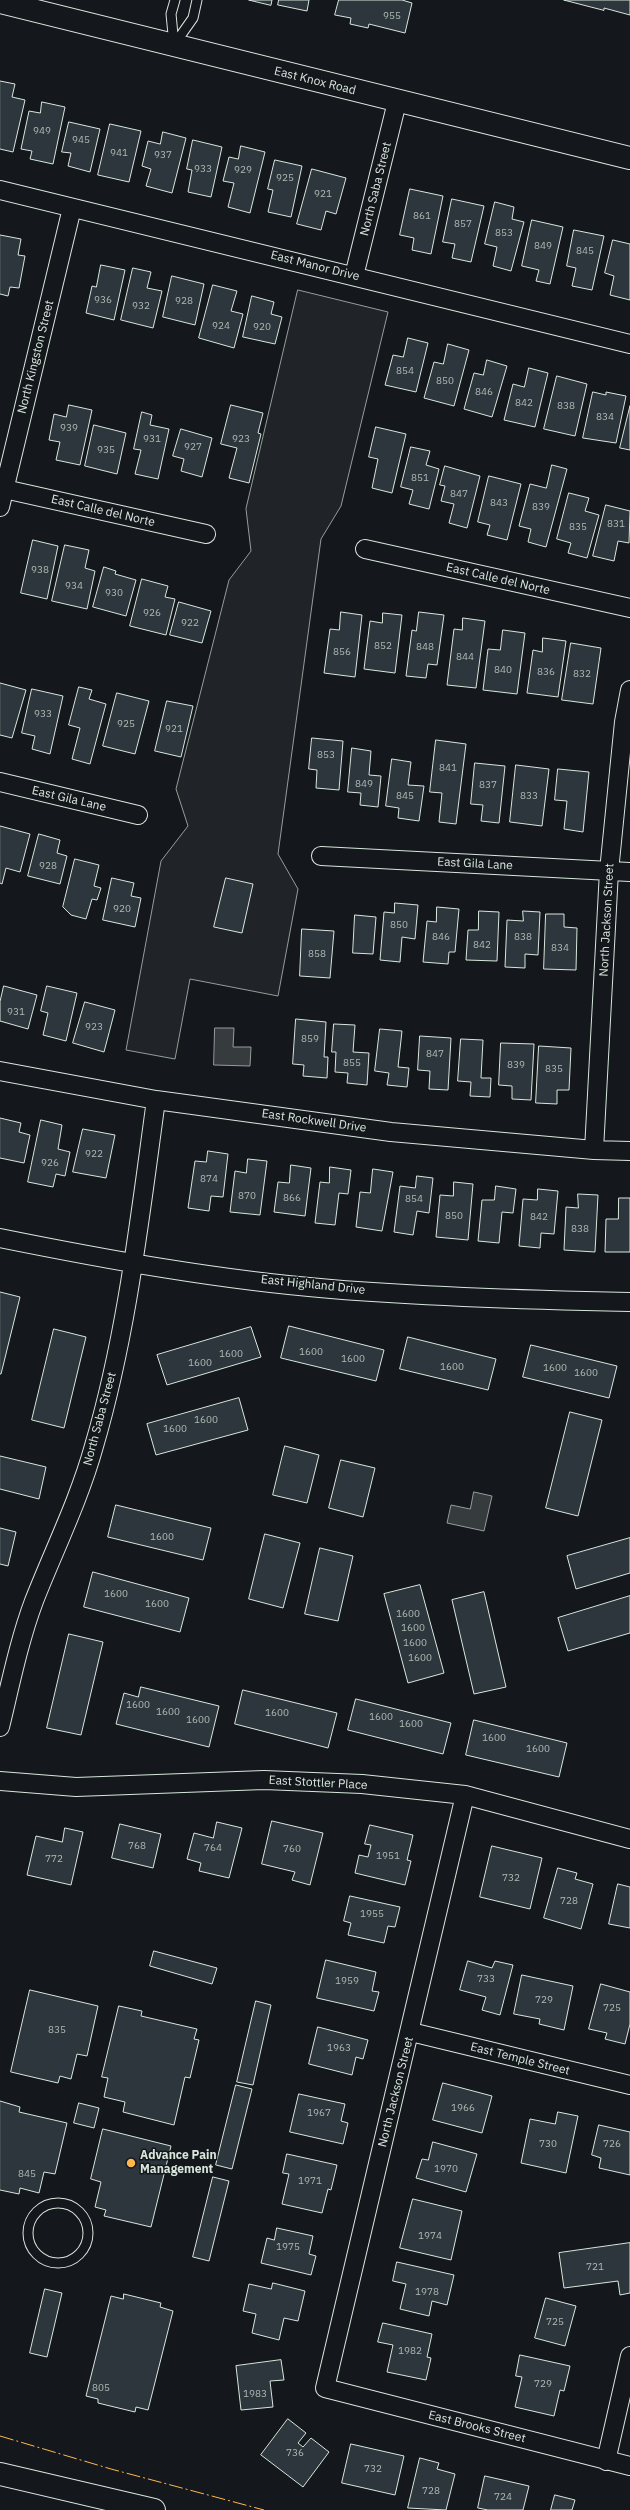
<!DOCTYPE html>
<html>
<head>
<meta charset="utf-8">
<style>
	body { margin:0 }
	canvas { display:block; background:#14181c }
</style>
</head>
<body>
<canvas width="630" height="2510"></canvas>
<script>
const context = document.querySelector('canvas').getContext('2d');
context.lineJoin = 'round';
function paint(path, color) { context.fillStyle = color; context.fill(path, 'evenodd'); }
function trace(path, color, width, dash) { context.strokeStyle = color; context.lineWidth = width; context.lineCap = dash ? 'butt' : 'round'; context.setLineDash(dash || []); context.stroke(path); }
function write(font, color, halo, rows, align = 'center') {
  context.font = font + ' "IBM Plex Sans",sans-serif'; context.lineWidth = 3; context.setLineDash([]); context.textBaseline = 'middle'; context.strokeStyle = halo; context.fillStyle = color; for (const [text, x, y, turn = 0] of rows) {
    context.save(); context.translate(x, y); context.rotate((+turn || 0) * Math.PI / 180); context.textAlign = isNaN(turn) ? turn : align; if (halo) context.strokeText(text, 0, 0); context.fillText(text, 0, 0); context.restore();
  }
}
const green = new Path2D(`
	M298,290L388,312L341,506L321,539L278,854L298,889L278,996L190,979L175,1059L126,1050L161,861L188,826L176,789L229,580L251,551L246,509Z`);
const water = new Path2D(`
	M215,1028H234L233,1047H251L250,1066L214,1065Z
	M474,1492L492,1496L484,1531L447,1523L451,1505L470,1509Z`);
const building = new Path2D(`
	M249,0H272L271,5Z
	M279,0H309L307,11L278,5Z
	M339,0H402L412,3L405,33L369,24L368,28L350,24L351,18L335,15Z
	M564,0H630V15L604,8V10Z
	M0,81L15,84L12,97L25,100L13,152L0,149Z
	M42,102L65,107L53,164L30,159L32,151L21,149L29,111L40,113Z
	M69,122L100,129L90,172L68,166L71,153L62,152Z
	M110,124L141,131L129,182L98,175Z
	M163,132L186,138L172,193L146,186L151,169L142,166L148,141L160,144Z
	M193,140L222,147L211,197L188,192L192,170L187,169Z
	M241,146L265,152L250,213L228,207L234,183L223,181L229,157L238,159Z
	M275,160L302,166L291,217L268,212L273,190L268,189Z
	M312,169L346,178L336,214L326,211L321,230L297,224Z
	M410,189L443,196L431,254L412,250L414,238L400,235Z
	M452,199L484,206L471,262L452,258L455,244L443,242Z
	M495,202L514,207L512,219L524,222L511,271L493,266L497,247L485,244Z
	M532,220L563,227L550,284L536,281L539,270L522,266Z
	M574,230L604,236L592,290L572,286L576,268L567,266Z
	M0,235L21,239L18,255L25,256L19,288L10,287L8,296L0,294Z
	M613,240L630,244V300L610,295L614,276L605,273Z
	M101,265L125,270L114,320L86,313L92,286L96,287Z
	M133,268L151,272L147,288L162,291L153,328L121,320Z
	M172,276L204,284L195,325L163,317Z
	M213,285L237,291L231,311L243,314L234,348L199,338Z
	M252,296L274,302L271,314L282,317L275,344L243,337Z
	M408,338L428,343L416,392L385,385L393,355L403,357Z
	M448,344L469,350L454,406L424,398L434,362L443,364Z
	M487,360L507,366L492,417L464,409L474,373L483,375Z
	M529,368L548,373L535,427L504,420L513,384L524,387Z
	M557,376L587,384L575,436L544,429Z
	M593,392L606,395V392L626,396L616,443L583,438Z
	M69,405L92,410L80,465L56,460L60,442L49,440L54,414L66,417Z
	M231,405L263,413L258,433L261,434L249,483L229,478L237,448L221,444Z
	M630,406V450L620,448Z
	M142,412L152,415L150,425L169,429L158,479L135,474L141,450L134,449Z
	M94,425L126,433L117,474L85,466Z
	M376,427L406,434L392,493L372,488L378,459L369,457Z
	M181,429L212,438L202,477L181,471L184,459L173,456Z
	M411,447L430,451L426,465L439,469L429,509L409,504L413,490L401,487Z
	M552,465L567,469L546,547L528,542L531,529L519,526L530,484L546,488Z
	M445,466L480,476L467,528L449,523L454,504L441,501L445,486L440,485Z
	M489,476L521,484L507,540L487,535L490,525L478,522Z
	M569,493L589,498L585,511L599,515L587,558L568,553L571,543L557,539Z
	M606,505L630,511L629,543L618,541L614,561L593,556Z
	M33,540L58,546L47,599L21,593Z
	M65,545L89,550L85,568L95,571L87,609L52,601Z
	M104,567L116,571L115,574L136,580L126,616L93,607Z
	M142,579L168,586L165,597L175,599L166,635L130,626Z
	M179,602L211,611L202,643L170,635Z
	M341,612L362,615L355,677L324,673L330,629L339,630Z
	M419,612L444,615L437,665L428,664L426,678L406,676L412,630L416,631Z
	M383,613L402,615L395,673L364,669L370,621L382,623Z
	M463,618L485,621L476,688L447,685L454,629L462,630Z
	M503,630L525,633L517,694L483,690L488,649L500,650Z
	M543,638L566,641L558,697L527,693L533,650L542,652Z
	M571,643L601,648L593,704L562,700Z
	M0,683L26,690L12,738L0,735Z
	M79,687L92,690L89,699L106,704L90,764L72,759L80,728L69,725Z
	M32,689L63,696L50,754L32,749L35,736L22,733Z
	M117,693L149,701L135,754L103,746Z
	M167,701L193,706L181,757L155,751Z
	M312,738L343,741L339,790L316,788L317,770L309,769Z
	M436,740L466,744L456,824L439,822L442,793L430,792Z
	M352,748L371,751L369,775L381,776L378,807L360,805L361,793L348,792Z
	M392,759L411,762L408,785L424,786L419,821L398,818L399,808L386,806Z
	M475,763L505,766L499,823L481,821L483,805L471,804Z
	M516,765L549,769L542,826L510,822Z
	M558,769L589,772L583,832L564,829L567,801L555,800Z
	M0,826L30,834L20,872L6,868L2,884L0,883Z
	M39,834L60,840L57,853L67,856L60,884L28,876Z
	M75,859L99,865L94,886L101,888L97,900L92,899L86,919L71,915L63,907Z
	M112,878L134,883L131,896L141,898L135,927L103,920Z
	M226,878L253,884L242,933L214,927Z
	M395,903L418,905L415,939L402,937L400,962L380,960L384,912L394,913Z
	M437,907L459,909L455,952H449L448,964L423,962L427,921L436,922Z
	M479,911L499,912L497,961L466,960L468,930H478Z
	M523,911L540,912L538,955L525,954V968L505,967L507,920L523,921Z
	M546,914H564V927L577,928L576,970L544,969Z
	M355,915L376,917L373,954L353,953Z
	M302,929L334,931L330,978L300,976Z
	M4,986L37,995L28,1029L0,1021V1002Z
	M47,986L77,993L66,1041L43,1035L48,1013L41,1011Z
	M85,1002L115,1010L104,1052L73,1043Z
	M296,1019L326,1022L324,1057H328L327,1078L303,1076L304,1065L293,1064Z
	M334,1024L355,1025L353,1052L369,1053L367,1085L347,1083L348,1073L335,1072L336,1052H332Z
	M380,1029L402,1031L398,1067L409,1068L407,1087L387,1085L389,1073L375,1071Z
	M420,1036L451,1038L448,1090L429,1089L430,1071L418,1070Z
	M461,1039L483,1040L481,1078H491L490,1097L470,1096L471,1082L458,1081Z
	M501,1043L534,1044L531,1100L512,1099V1086L499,1085Z
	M539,1046L571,1048L569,1090H557V1104L536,1103Z
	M0,1118L21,1123L19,1132L30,1135L24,1163L0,1158Z
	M41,1120L62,1125L58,1149L70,1152L65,1176L56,1174L53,1187L28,1182Z
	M83,1129L115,1135L106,1178L73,1172Z
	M208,1151L228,1154L223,1197L211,1196L209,1211L188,1208L195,1161L206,1162Z
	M248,1159L267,1161L260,1215L230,1212L235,1171L246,1173Z
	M291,1165L311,1168L305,1216L274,1212L278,1182L289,1183Z
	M330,1167L351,1170L348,1194L339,1193L335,1225L315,1223L320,1182L329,1183Z
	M373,1169L393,1172L382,1231L356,1227L360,1192L370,1193Z
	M417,1176L433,1178L429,1213L417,1211L413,1235L394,1232L400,1186L415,1188Z
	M454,1182L473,1184L468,1240L436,1237L440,1195L453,1196Z
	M496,1186L516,1189L513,1213L502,1212L499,1243L478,1241L482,1200H494Z
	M538,1189L558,1191L554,1234L541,1233L540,1248L519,1246L523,1199L537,1200Z
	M578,1194L598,1195L595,1252L564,1250L566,1207L578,1208Z
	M619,1198H630V1252H605L606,1219H618Z
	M0,1292L20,1297L1,1374H0Z
	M289,1326L384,1350L376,1381L281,1358Z
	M251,1327L261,1357L167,1385L157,1355Z
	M54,1329L86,1337L64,1428L32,1420Z
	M408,1337L496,1359L488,1390L400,1369Z
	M531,1345L617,1366L609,1398L523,1377Z
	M239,1398L248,1430L156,1455L147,1424Z
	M570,1412L602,1420L578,1516L546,1508Z
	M285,1446L319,1455L307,1503L273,1495Z
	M0,1456L46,1467L39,1499L0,1489Z
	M341,1460L375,1468L363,1517L329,1508Z
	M116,1505L211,1528L203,1560L108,1537Z
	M0,1528L16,1532L8,1566L0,1564Z
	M265,1534L300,1543L283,1608L249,1599Z
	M630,1538V1573L576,1589L567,1556Z
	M320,1548L353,1556L338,1621L305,1614Z
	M93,1572L189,1598L180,1632L84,1607Z
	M420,1585L444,1673L408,1683L384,1594Z
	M484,1592L506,1687L474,1694L452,1600Z
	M630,1596V1633L568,1651L558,1618Z
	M69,1634L103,1642L81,1735L47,1728Z
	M141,1687L219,1706L209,1747L116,1724L124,1693L138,1697Z
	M243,1690L337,1713L328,1748L235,1724Z
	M356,1699L451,1723L443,1754L348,1730Z
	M474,1720L567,1743L559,1777L466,1755Z
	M272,1821L323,1833L310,1885L292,1880L295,1872L262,1864Z
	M217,1822L242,1828L229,1878L199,1871L201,1863L187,1859L194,1833L213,1838Z
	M120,1824L161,1834L153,1868L112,1858Z
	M370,1825L413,1835L407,1860L411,1861L405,1885L355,1873L359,1855L368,1857L371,1845L365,1844Z
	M65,1828L83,1832L71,1885L27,1875L36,1836L62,1842Z
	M492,1846L542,1858L530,1909L480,1897Z
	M558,1868L577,1873L575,1879L593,1884L581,1929L544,1918Z
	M618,1884L630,1887V1928L609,1924Z
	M350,1896L400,1907L395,1927L388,1926L384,1943L348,1935L351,1923L344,1921Z
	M154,1951L217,1968L212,1984L150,1966Z
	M326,1960L376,1972L372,1991L379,1992L374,2011L317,1998Z
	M468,1961L492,1968L495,1961L513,1965L500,2015L482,2010L486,1997L460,1990Z
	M522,1975L573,1986L564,2030L539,2024L540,2019L514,2014Z
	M601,1984L630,1992V2024L625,2044L605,2039L607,2033L589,2029Z
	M30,1990L98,2006L87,2056L77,2054L71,2079L60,2076L58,2083L11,2072Z
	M256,2001L271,2005L253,2085L237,2082Z
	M119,2006L142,2011L141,2016L197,2029L194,2039L199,2040L190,2078L185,2077L174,2125L123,2112L125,2102L104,2097L108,2078L102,2077Z
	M318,2027L368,2040L363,2059L356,2057L352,2075L309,2064Z
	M443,2083L492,2096L482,2133L433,2120Z
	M236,2085L252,2089L232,2169L216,2165Z
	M299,2094L345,2104L341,2121L348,2123L343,2144L290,2132Z
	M0,2101L20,2107L19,2112L67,2123L55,2174L44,2172L39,2193L20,2188L19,2194L0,2190Z
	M79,2103L99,2108L94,2128L74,2123Z
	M558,2112L578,2116L566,2173L521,2163L530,2119L555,2124Z
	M599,2125L630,2132V2175L599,2168L601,2158L592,2155Z
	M103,2129L171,2146L151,2227L104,2216L106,2210L95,2207L101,2182L91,2179Z
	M433,2142L477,2154L466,2192L416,2178L422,2159L428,2160Z
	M287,2154L337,2165L331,2190L328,2189L322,2213L282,2204L289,2174L283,2173Z
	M213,2177L229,2181L209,2261L193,2257Z
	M413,2199L462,2211L451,2260L400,2248Z
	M277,2228L313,2236L309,2254L316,2256L311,2275L261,2263L267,2238L274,2240Z
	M630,2243V2293L620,2295L618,2281L564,2288L559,2253Z
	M397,2262L454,2275L447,2305L432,2301L429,2316L400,2309L406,2284L393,2281Z
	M273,2283L305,2291L298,2321L284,2318L279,2340L252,2333L256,2314L243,2311L249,2284L271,2289Z
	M45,2289L62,2293L47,2357L30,2353Z
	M124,2294L161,2303L160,2307L173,2311L148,2410L136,2407L135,2412L98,2403V2399L86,2396L111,2296L123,2299Z
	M546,2298L576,2306L565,2346L535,2338Z
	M383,2323L432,2334L427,2357L431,2358L426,2380L387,2372L393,2345L378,2342Z
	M520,2355L570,2366L564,2391L560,2390L554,2416L515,2407L522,2377L516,2376Z
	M281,2360L284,2380L270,2381L273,2407L241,2410L236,2366Z
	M288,2419L306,2433L298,2443L303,2447L311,2438L329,2452L303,2487L261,2455Z
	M351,2444L404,2456L395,2495L342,2483Z
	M420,2458L439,2463L437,2469L455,2474L446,2510L408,2508Z
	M485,2476L529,2486L523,2510H488L478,2508Z
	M555,2495L575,2500L572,2510H551Z`);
const service = new Path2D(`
	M174,45L193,18L197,0
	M174,45L171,14L175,0
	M28 2233a30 30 0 1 1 60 0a30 30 0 1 1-60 0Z`);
const minor = new Path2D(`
	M0,190L630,344
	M354,276L397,102
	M0,488L206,534
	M0,507L72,208
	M365,549L630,608
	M0,782L138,815
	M321,856L630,872
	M0,1071L156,1100L391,1132L594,1150L630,1151
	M594,1150L609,871L624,722L630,690
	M0,1238C109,1260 220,1280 331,1289C430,1297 530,1300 630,1302
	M0,1727C10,1686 19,1641 34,1601C54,1550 79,1500 94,1446C127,1334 140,1216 156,1100
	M0,1781L76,1787L264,1780L362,1784L465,1795L630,1839
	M465,1795L325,2388L630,2466
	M411,2032L630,2085
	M606,2461L630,2356`);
const tertiary = new Path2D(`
	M0,2L630,158`);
const secondary = new Path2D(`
	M0,2474L154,2510`);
const power = new Path2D(`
	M0,2436L111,2469L264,2510`);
const markers = [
	[131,2163,5,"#ffb74d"]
];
const numberNames = [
	["955",392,16],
	["949",42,131],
	["945",81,140],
	["941",119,153],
	["937",163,155],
	["933",203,169],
	["929",243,170],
	["925",285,178],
	["921",323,194],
	["861",422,216],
	["857",463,224],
	["853",504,233],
	["849",543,246],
	["845",585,251],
	["936",103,300],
	["928",184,301],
	["932",141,306],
	["924",221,326],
	["920",262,327],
	["854",405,371],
	["850",445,381],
	["846",484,392],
	["842",524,403],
	["838",566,406],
	["834",605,417],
	["939",69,428],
	["931",152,439],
	["923",241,439],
	["927",193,447],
	["935",106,450],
	["851",420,478],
	["847",459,494],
	["843",499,503],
	["839",541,507],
	["831",616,524],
	["835",578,527],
	["938",40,570],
	["934",74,586],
	["930",114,593],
	["926",152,613],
	["922",190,623],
	["852",383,646],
	["848",425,647],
	["856",342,652],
	["844",465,657],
	["840",503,670],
	["836",546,672],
	["832",582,674],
	["933",43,714],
	["925",126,724],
	["921",174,729],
	["853",326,755],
	["841",448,768],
	["849",364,784],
	["837",488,785],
	["845",405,796],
	["833",529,796],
	["928",48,866],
	["920",122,909],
	["850",399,925],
	["846",441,937],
	["838",523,937],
	["842",482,945],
	["834",560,948],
	["858",317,954],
	["931",16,1012],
	["923",94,1027],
	["859",310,1039],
	["847",435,1054],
	["855",352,1063],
	["839",516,1065],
	["835",554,1069],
	["922",94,1154],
	["926",50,1163],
	["874",209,1179],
	["870",247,1196],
	["866",292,1198],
	["854",414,1199],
	["850",454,1216],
	["842",539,1217],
	["838",580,1229],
	["1600",311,1352],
	["1600",231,1354],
	["1600",353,1359],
	["1600",200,1363],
	["1600",452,1367],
	["1600",555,1368],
	["1600",586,1373],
	["1600",206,1420],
	["1600",175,1429],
	["1600",162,1537],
	["1600",116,1594],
	["1600",157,1604],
	["1600",408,1614],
	["1600",413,1628],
	["1600",415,1643],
	["1600",420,1658],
	["1600",138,1705],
	["1600",168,1712],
	["1600",277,1713],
	["1600",381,1717],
	["1600",198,1720],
	["1600",411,1724],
	["1600",494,1738],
	["1600",538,1749],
	["768",137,1846],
	["764",213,1848],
	["760",292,1849],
	["1951",388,1856],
	["772",54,1859],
	["732",511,1878],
	["728",569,1901],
	["1955",372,1914],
	["733",486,1979],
	["1959",347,1981],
	["729",544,2000],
	["725",612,2008],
	["835",57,2030],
	["1963",339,2048],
	["1966",463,2108],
	["1967",319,2113],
	["730",548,2144],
	["726",612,2144],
	["1970",446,2169],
	["845",27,2174],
	["1971",310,2181],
	["1974",430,2236],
	["1975",288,2247],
	["721",595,2267],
	["1978",427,2292],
	["725",555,2322],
	["1982",410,2351],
	["729",543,2384],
	["805",101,2388],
	["1983",255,2394],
	["736",295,2453],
	["732",373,2469],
	["728",431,2491],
	["724",503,2497]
];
const streetNames = [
	["East Knox Road",315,81,14],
	["North Saba Street",376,189,-76],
	["East Manor Drive",315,266,14],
	["North Kingston Street",36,357,-76],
	["East Calle del Norte",103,511,13],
	["East Calle del Norte",498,579,13],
	["East Gila Lane",69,799,13],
	["East Gila Lane",475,864,3],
	["North Jackson Street",607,920,-87],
	["East Rockwell Drive",314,1121,8],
	["East Highland Drive",313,1285,6],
	["North Saba Street",100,1419,-75],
	["East Stottler Place",318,1783,3],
	["East Temple Street",520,2059,14],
	["North Jackson Street",396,2092,-76],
	["East Brooks Street",477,2427,14]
];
const poiNames = [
	["Advance Pain",140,2156],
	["Management",140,2170]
];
paint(green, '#202428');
trace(green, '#939e99', 1);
paint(water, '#363b3e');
trace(water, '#939e99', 1);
paint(building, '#2c363c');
trace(building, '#d8e6dc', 1);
trace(service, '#d8e6dc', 11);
trace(minor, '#d8e6dc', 20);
trace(tertiary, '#d8e6dc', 24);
trace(secondary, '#d8e6dc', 24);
trace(service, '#14181c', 9);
trace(minor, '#14181c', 18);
trace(tertiary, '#14181c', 22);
trace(secondary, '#14181c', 22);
trace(power, '#ffb74d', 1, [14, 3, 2, 3]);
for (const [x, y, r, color] of markers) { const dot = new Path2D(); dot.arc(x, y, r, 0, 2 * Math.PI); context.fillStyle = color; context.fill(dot); trace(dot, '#14181c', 1.5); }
write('10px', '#adbab4', null, numberNames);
write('12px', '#d8e6dc', '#14181c', streetNames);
write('bold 12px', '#d8e6dc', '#14181c', poiNames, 'left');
</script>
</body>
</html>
